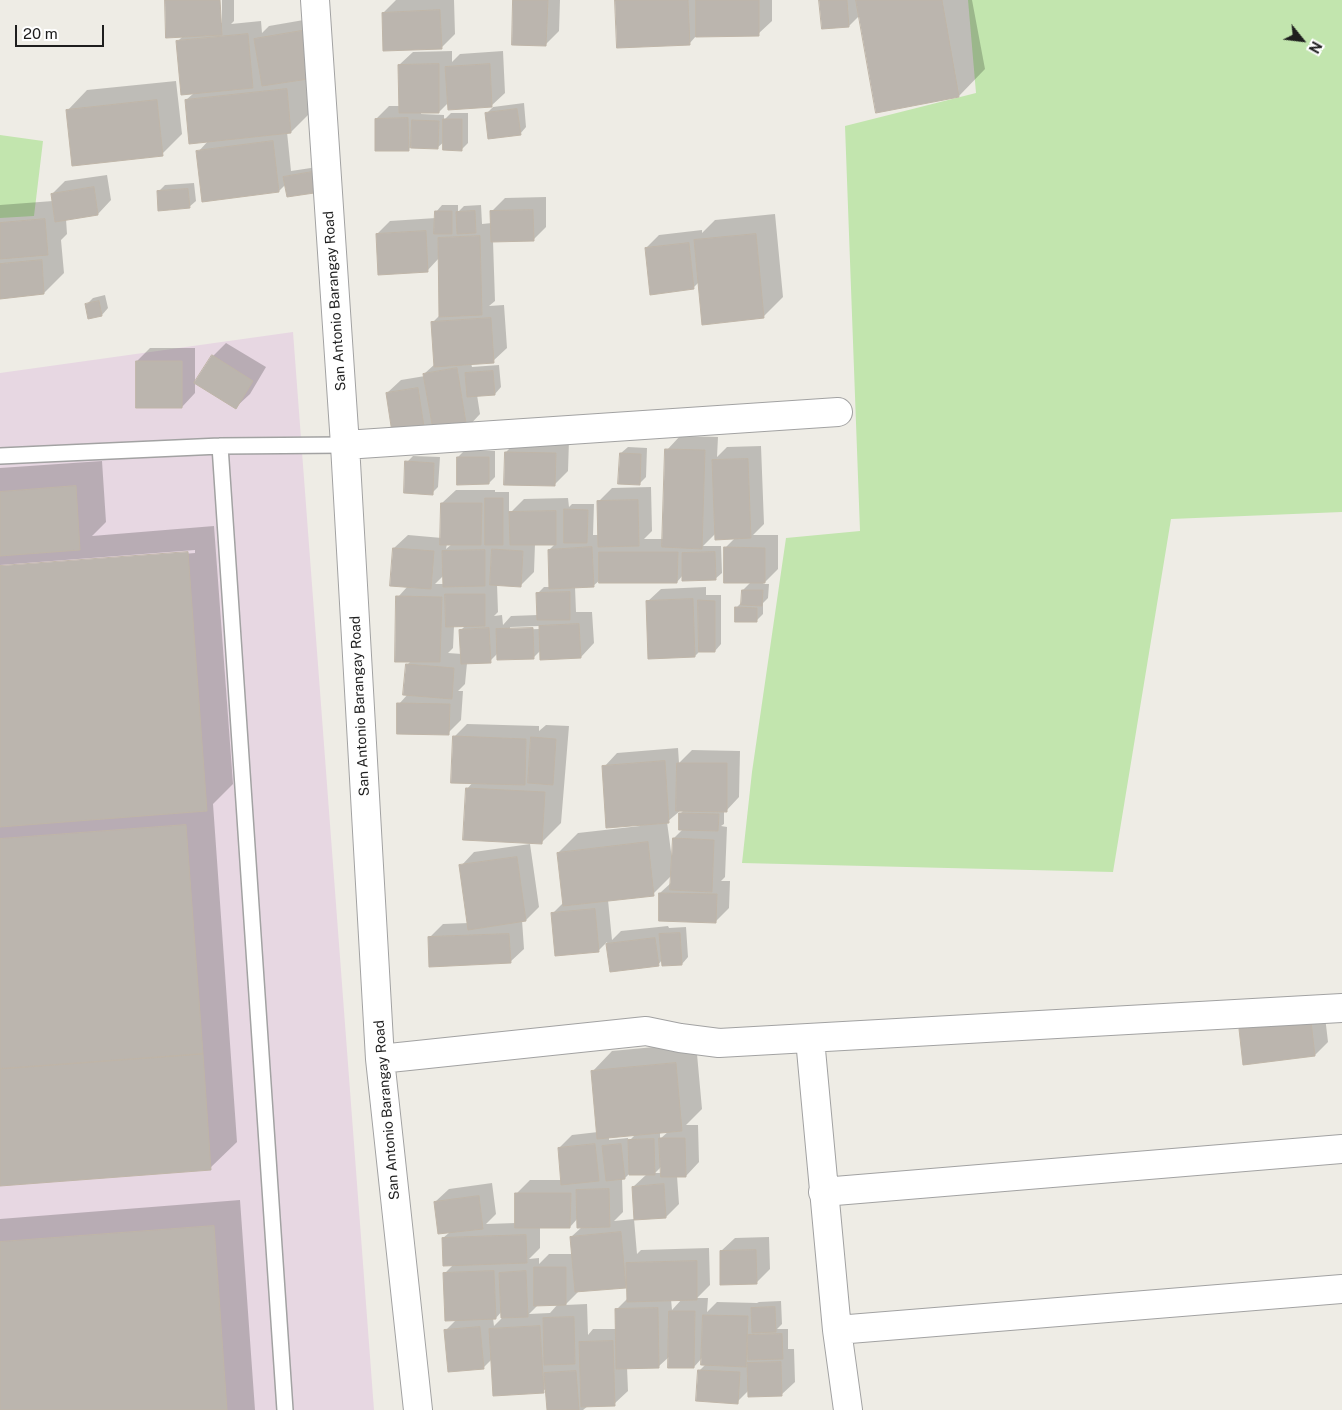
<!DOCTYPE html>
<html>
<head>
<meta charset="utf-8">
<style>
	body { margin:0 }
	#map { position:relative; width:1342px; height:1410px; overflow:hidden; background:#eeece5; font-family:"Public Sans",sans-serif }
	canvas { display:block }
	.north { position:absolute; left:1277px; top:15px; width:50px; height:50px; -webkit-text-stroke:4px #fff; paint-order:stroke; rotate:119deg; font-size:14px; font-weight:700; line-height:20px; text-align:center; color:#1e1e1e }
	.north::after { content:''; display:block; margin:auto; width:18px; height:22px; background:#1e1e1e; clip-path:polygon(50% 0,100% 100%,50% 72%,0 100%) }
	.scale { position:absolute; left:15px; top:25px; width:89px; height:22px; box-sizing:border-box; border:2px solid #1e1e1e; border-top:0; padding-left:6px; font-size:15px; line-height:18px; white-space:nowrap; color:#1e1e1e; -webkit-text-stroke:4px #fff; paint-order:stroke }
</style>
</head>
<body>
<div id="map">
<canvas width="1342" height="1410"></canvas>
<div class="north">N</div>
<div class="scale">20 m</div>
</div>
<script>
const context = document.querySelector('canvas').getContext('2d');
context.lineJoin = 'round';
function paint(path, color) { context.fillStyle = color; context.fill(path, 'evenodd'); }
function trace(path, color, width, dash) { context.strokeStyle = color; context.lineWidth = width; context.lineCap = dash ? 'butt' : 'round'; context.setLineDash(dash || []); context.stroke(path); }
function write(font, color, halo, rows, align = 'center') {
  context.font = font + ' "Public Sans",sans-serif'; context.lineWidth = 4; context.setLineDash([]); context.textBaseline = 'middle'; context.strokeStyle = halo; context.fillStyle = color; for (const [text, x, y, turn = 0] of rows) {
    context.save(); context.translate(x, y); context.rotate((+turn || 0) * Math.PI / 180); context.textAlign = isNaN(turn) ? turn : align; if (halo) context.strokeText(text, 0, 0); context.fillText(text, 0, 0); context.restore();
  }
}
const industrial = new Path2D(`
	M293,332L374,1410H0V373Z`);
const grass = new Path2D(`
	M968,0H1342V512L1171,519L1113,872L742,863L752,772L786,538L860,531L845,126L976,93Z
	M0,135L43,141L34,216L0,218Z`);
const shadow = new Path2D(`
	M166,0H219L220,23H222V0H234V21L231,24L261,21L262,33L269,26L321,17L311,112L291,132H287L291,171L324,166L327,184H286L279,191L198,152L209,140L186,100L194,93L177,42L183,36Z
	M396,0H454L455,34L442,47L383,13Z
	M515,0H560L559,31L546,44Z
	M616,0H772V21L758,34L697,35L689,44Z
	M820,0H972L985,69L959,96L860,15L849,26Z
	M452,51V62L460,54L503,51L505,93L491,106L449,102L439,112H421V114L444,115V120L451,113H468V143L462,149L445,141L437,148L412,145L408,150L376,119L389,106H400L399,65L413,52Z
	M176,81L182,134L162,154L67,111L87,90Z
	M524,103L526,127L520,134L487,113L493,107Z
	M107,175L111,200L98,214L66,219L67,234L61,240L64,273L44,293L0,297V205L53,201L52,194L65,181Z
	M194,183L196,201L189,207L158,192L165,185Z
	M546,197V227L533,240L493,241L495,301L489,306L504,305L507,348L493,361L471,363L472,367L499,365L501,387L495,394L477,395L480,414L467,428L433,424L425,432L387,393L401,380L425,376L424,374L435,364L432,323L441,314L439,258L427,271L377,234L390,221L436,218V212L442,205H458V212L464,206L481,205L482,224L492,223V211L505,198Z
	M775,214L783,297L763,317L699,282L693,288L646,248L659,235L702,230V233L715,220Z
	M105,295L108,308L102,315L86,305L93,298Z
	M226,343L266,367L250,394L236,407L213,356Z
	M150,348H195V393L182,407L137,361Z
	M680,436L718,437L717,457L727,447L761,446L764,524L753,535H778V569L763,584H769L768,598L763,603V614L756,621L736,608L742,602L743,590L751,582L725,548L735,538L716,533L703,546H721L722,573L715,579L683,575L677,582L600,580L593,586L575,587L576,612H592L594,643L581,657L541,650L534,657L498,653L490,661L467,663L465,684L458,691H463L461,720L448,733L399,704L408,694L407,665L411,661L398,597L408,586L394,548L408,535L442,538V503L456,490H495V492H509V514L524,499L568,498L569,507L572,504H594L593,535H599V501L612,488L651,487L652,531L644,539H664L667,450ZM447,544H452L446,549ZM535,544H555L549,550L550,587H544L537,594L538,615L511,616L503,625L502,615L494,616L498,612L497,584L521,585L534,572ZM444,575V584H435ZM466,625L460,631L462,654L448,653L453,648L454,626ZM539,626V629L510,630V627Z
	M519,439L569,440L568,471L554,485L506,452Z
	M628,447L647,448L646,477L639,484L621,453Z
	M464,451H495V477L489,483L458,457Z
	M413,456L440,457L438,487L432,493L407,462Z
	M102,461L106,522L92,536L214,526L233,784L213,804L237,1142L210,1168L0,1184V568L195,553V550L0,565V468Z
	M706,587V595H721V644L715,651H700L695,656L647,602L661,589Z
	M467,724L539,726V731L546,725L569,726L561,823L541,843L467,789L473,782L454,737Z
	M678,748L679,763L692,750L740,751L739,797L726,811H724V824L721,826L727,827L725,877L721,881H730L729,908L716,921L660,893L672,882V875L653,894L608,900L612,940L621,931L668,926L669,928L686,927L688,957L682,964L662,960L658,965L611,971L607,942L598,951L553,913L564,902L558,853L578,833L640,826L604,767L617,753ZM681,810H684L680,814L683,829L674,838L673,859H672L667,822Z
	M530,844L539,907L526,920H522L524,949L510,962L429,938L443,924L469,923L461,866L474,852Z
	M1324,1008L1328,1042L1315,1055L1240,1030L1254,1017Z
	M696,1043L702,1109L686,1125H698L699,1162L686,1176H677L679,1204L666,1217L633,1187L647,1174H629L625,1178H622L623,1212L614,1221L634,1219L637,1254L641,1250L709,1248L710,1285L697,1298H708L707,1312L717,1302L757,1303L759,1302L781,1301L782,1324L777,1329H788V1349H794L795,1382L781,1395L749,1390L737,1402L699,1371L706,1364L702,1358L694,1367L670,1356L659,1366L627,1367L628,1391L614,1404L588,1406L583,1410H548L547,1388L543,1391L492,1359L483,1368L446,1330L457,1319L444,1274L454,1264L443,1238L450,1232L435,1202L449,1189L492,1183L496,1214L486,1224L516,1223V1194L530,1180H562L559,1148L572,1135L598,1132L592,1072L612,1051ZM660,1131H669L660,1139ZM636,1134L628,1142V1138L609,1140V1136ZM662,1166V1173H655ZM578,1218L582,1227L571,1237L572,1254H549L539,1264V1258L529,1259L540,1248V1226L570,1227ZM628,1284V1298L617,1309V1329H593L588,1335L587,1304L565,1305L579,1291L625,1287ZM671,1299H682L672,1310ZM539,1304H558L550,1313L529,1314ZM502,1311V1318L494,1326L493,1318H496Z
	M240,1200L255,1410H0V1219Z
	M769,1237L770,1269L756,1283L721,1251L735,1238Z`);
const building = new Path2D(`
	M165,0H220L222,35L166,38Z
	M513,0H548L546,46L512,45Z
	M615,0H688L690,45L617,48Z
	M696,0H759V36L696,37Z
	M819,0H847L849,27L822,29Z
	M856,0H942L959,97L876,113Z
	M440,10L442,49L383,51L382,13Z
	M307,30L315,78L262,86L254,39Z
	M248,34L253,88L181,95L176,41Z
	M439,64V113H399L398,65Z
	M490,64L492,107L448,110L445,67Z
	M287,89L291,133L189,144L185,100Z
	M157,100L163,156L72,166L66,110Z
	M517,109L521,135L488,139L485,113Z
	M408,118L409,151H375V119Z
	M443,119H462V151L443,150Z
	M412,120L439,121L438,149L411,148Z
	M273,141L279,192L202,202L196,151Z
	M318,171L321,192L287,197L283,177Z
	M94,187L98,215L55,222L51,194Z
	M188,189L190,208L158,211L157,191Z
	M533,210L534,241L491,242L490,211Z
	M435,211H452V234H434Z
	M475,211L476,233L457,234L456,212Z
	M45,219L48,255L0,259V223Z
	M426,231L428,272L378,275L376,234Z
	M756,234L764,318L702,325L694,240Z
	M480,236L482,315L439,317L438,238Z
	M689,243L694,289L650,295L645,248Z
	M42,260L44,294L0,299V264Z
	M99,301L102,316L88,319L85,304Z
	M491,318L494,363L434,367L431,322Z
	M212,355L253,381L236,409L194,383Z
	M136,361H182V408H136Z
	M457,368L467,429L434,435L423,374Z
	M493,371L495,395L467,397L465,373Z
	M418,388L425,433L393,439L386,393Z
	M665,449L705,450L702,549L662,547Z
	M505,452L556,453L555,486L504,485Z
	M620,453L641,454L640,485L618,484Z
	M457,457H489V484L457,485Z
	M748,459L751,538L715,540L712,460Z
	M405,461L434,463L433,495L404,493Z
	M76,486L80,550L0,556V492Z
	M485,498H503V545H485Z
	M638,500L639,546L598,547L597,501Z
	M441,503H482L481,545H440Z
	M564,509L588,510L587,543H564Z
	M556,511V545H510L509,512Z
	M592,547L594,587L549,589L548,550Z
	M724,547L765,548V583H724Z
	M393,548L434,551L431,589L390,586Z
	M492,549L523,551L521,587L490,585Z
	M485,550V586L443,587L442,551Z
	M188,552L207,811L0,827V566Z
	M599,552H678L677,583H599Z
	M715,552L716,580L682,581V553Z
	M742,590H763L762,606L741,605Z
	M570,592V620H537L536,593Z
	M445,594H485V626L446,627Z
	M396,596L442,597L440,662H395Z
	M693,599L695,657L648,659L646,601Z
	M698,600L715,601V652H699Z
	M735,607L757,608V622H735Z
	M579,624L581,658L540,660L539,626Z
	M489,628L491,663L461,664L459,630Z
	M533,628L534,659L497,660L496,629Z
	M406,664L454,668L452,699L403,695Z
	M397,703L450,704L449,735L397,734Z
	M453,736L526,739L525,785L451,783Z
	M531,737L556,739L553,785L528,783Z
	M665,761L669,823L606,828L602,766Z
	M677,763H727V812L676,811Z
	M466,788L545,792L542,844L463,840Z
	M679,813L719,814L718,831L679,830Z
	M186,825L203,1054L0,1069V839Z
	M673,838L714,840L712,892L670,890Z
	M648,842L654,896L563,906L557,853Z
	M517,857L526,921L468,930L459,865Z
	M659,893L717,894L716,923L659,921Z
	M595,909L599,952L555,956L551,913Z
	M680,933L682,965L662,966L659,934Z
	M509,934L511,963L429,967L428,937Z
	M655,938L659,966L610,972L606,944Z
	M1311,1021L1315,1056L1243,1065L1239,1029Z
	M203,1054L211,1170L0,1186V1069Z
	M676,1063L682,1131L597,1139L591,1071Z
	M659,1138H685L686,1177H661Z
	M654,1139L655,1175H629L628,1140Z
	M595,1144L599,1181L561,1185L558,1148Z
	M621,1144L625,1179L606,1181L602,1146Z
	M664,1184L666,1218L634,1220L632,1187Z
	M609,1189L610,1227L577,1228L576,1190Z
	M515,1193H571L570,1228H515Z
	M479,1196L483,1229L438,1234L434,1202Z
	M214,1226L227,1410H0V1242Z
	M621,1232L626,1288L575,1292L570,1237Z
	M526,1235L527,1263L443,1266L442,1238Z
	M756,1250L757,1284L720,1285V1251Z
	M697,1261V1300L627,1302L626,1263Z
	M534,1267H566V1305L534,1306Z
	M494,1271L496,1319L445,1321L443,1273Z
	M526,1271L528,1317L501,1318L499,1273Z
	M775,1307L776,1332L752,1333L751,1308Z
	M658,1308L659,1368L616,1369L615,1309Z
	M669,1311H695L694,1368H668Z
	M703,1315L748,1316L746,1367L701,1365Z
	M574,1317L575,1364L544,1365L543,1318Z
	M540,1326L544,1393L493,1396L489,1329Z
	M480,1327L484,1369L448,1372L444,1330Z
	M782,1334L783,1359L748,1360L747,1335Z
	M613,1341L615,1406L581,1407L579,1342Z
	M781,1362L782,1396L748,1397L747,1363Z
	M698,1370L740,1372L738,1404L696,1401Z
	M576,1371L579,1410H547L544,1373Z`);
const lane = new Path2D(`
	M220,446L285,1410
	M0,456L220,446L345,445`);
const street = new Path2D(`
	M315,0L345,445L380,1059L418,1410
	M345,445L838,412
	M810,1039L837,1330L848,1410
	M380,1059L646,1031L680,1038L719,1043L1342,1008
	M823,1192L1342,1149
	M837,1330L1342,1289`);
const streetNames = [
	["San Antonio Barangay Road",335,301,-94],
	["San Antonio Barangay Road",360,706,-93],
	["San Antonio Barangay Road",387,1110,-95]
];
paint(industrial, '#e7d7e2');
paint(grass, '#c2e5ae');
paint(shadow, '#0003');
paint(building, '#bbb5ae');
trace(building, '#bfb5a8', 1);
trace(lane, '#a2a2a2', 18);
trace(street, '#a2a2a2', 30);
trace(lane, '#fff', 15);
trace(street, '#fff', 28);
write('14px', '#1e1e1e', '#fff', streetNames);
</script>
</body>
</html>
